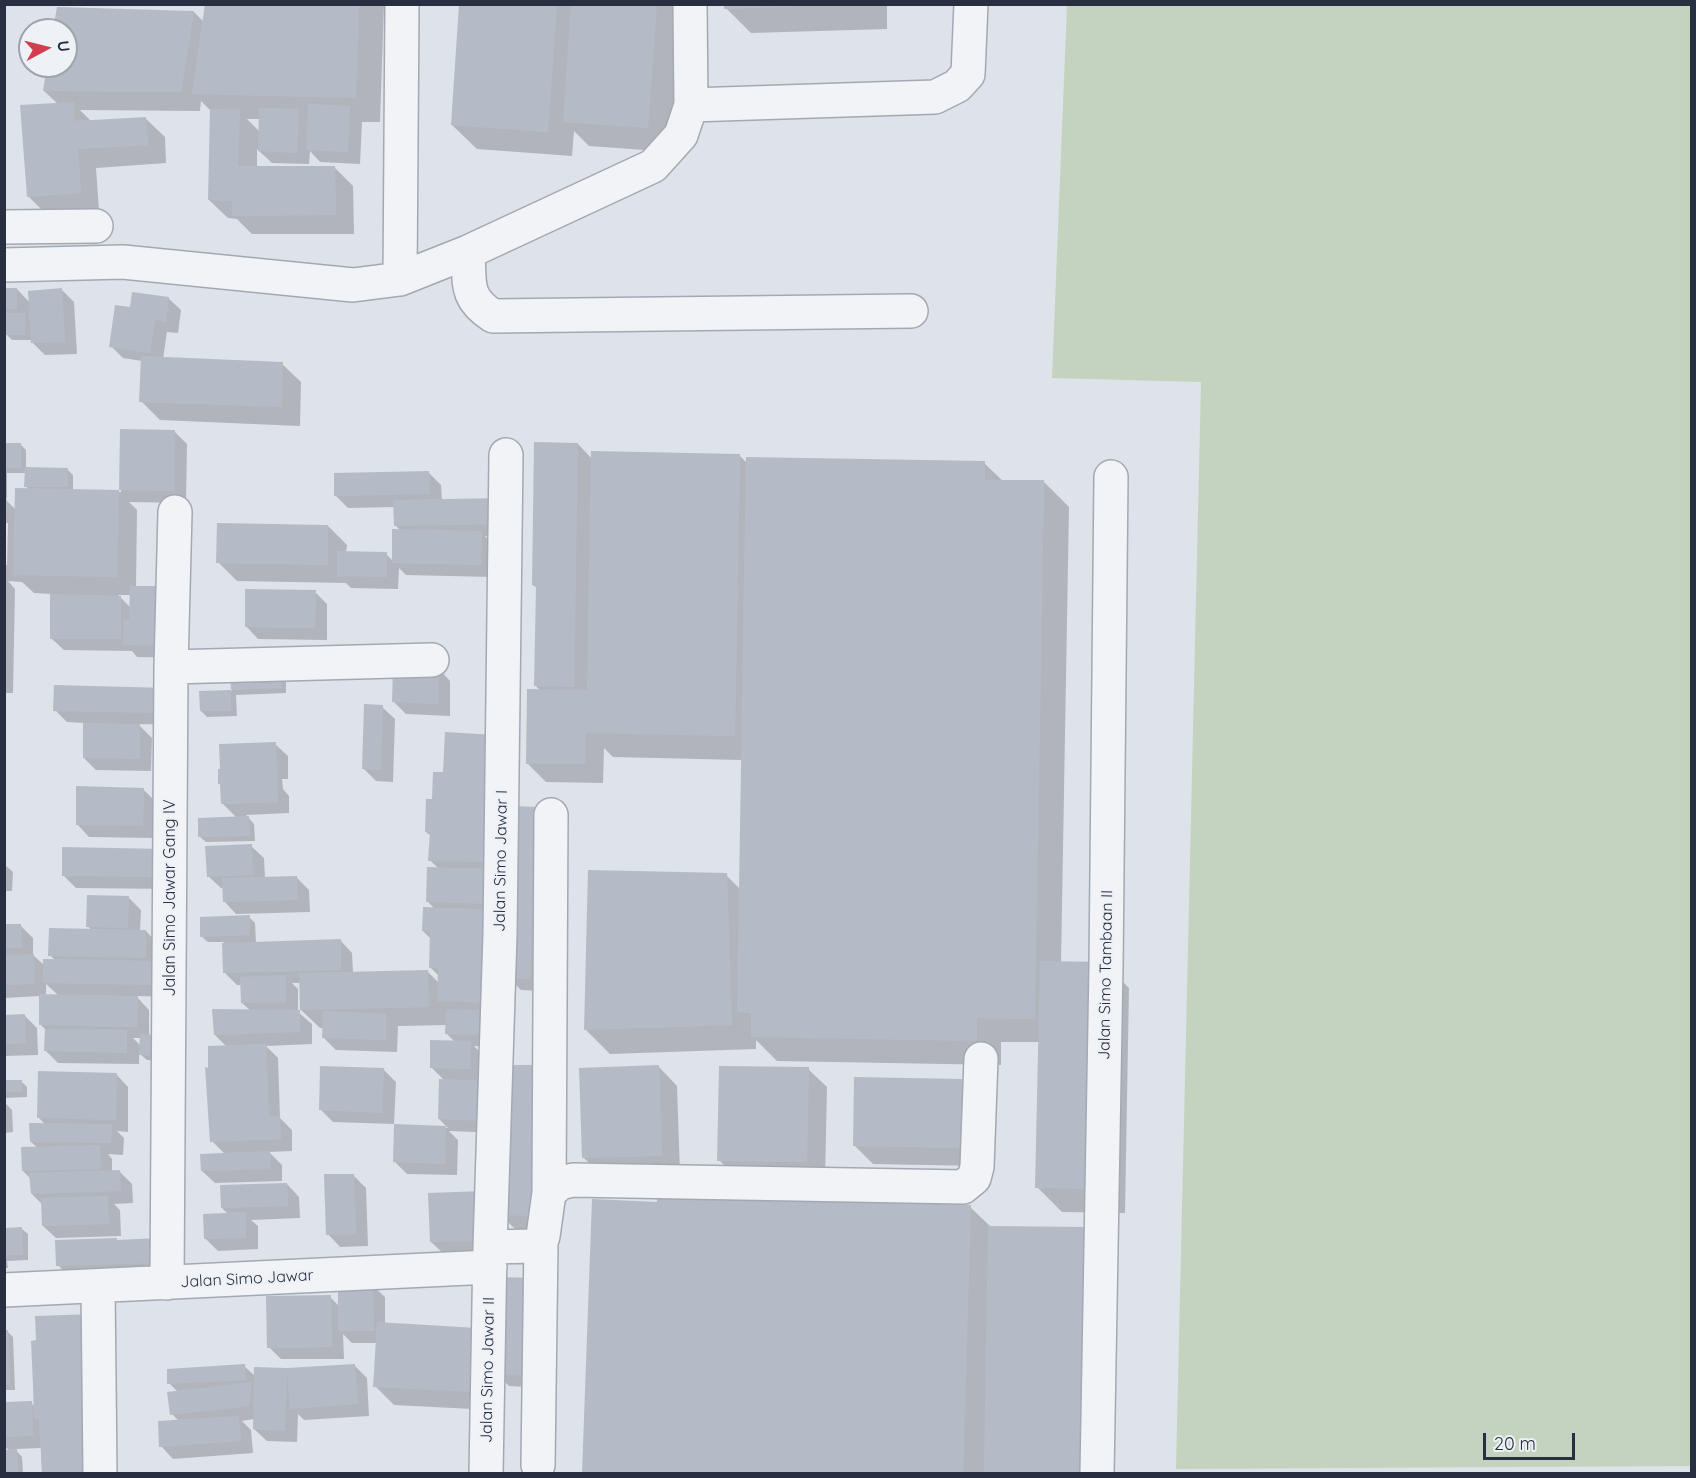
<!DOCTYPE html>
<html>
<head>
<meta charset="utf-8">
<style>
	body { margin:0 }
	#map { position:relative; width:1696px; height:1478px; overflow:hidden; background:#dee2e9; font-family:Quicksand,sans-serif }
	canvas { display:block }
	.frame { position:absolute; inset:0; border:6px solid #272f40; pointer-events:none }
	.north { position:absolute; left:18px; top:18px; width:60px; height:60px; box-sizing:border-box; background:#eef1f6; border:2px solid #9ea3ad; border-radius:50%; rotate:83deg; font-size:16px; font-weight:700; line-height:24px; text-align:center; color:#272f40 }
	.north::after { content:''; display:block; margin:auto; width:21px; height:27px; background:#d43d50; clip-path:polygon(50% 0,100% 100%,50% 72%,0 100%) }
	.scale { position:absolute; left:1483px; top:1433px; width:92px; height:27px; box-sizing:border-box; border:3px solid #272f40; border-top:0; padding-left:8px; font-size:18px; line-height:21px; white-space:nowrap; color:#272f40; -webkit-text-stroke:4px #eef1f6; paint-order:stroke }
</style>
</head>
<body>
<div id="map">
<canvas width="1696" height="1478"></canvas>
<div class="frame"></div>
<div class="north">U</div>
<div class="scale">20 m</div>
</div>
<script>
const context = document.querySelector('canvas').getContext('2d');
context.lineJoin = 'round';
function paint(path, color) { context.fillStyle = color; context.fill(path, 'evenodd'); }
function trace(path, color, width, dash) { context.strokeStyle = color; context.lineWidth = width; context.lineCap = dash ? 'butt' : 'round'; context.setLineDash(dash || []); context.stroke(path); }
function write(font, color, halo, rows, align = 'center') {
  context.font = font + ' Quicksand,sans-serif'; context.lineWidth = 5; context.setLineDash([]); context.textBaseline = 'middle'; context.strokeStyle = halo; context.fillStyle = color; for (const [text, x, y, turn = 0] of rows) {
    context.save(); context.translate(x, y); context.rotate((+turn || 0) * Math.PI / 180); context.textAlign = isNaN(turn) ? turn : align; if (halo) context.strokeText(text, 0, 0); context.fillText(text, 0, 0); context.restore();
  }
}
const green = new Path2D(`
	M1067,5H1691V1466L1176,1469L1201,382L1052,378Z`);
const shadow = new Path2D(`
	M206,4H384L380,122H362L360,164L320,162L310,151L309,164L272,163L257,149V167H334L353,186L354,234H252L237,219L228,218L209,200L212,112L201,101L200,111L80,110L92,122L146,119L165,137L166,163L96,168L99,211L47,215L28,196L58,104L44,91L49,66H66V30H55L194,12L204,22ZM247,119H260V132Z
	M461,4H683L672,152L589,146L574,131L572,156L477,149L452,125Z
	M726,4H887V29L751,33L726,8Z
	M4,289H17L30,303L62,290L74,302L77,354L45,355L33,343L32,340H12L6,334Z
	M168,298L181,310L178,333L167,332L163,359L282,364L301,382L300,426L160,420L141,401L142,361L123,358L111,346Z
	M121,430L175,432L187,444L186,503L129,502L137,510L136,587L182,658L137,657L132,651L64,650L51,638L52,594L34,593L22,582L8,581L15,589L13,693H4V565H7L8,523H5L4,544V498L16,510L29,490L26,486V473H7V498H4V444H20L26,450V468L67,469L73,475V491L121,492ZM118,595H132L131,608Z
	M578,444L592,459L739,455L747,463H984L1003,481L1044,482L1069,507L1061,963H1104L1129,988L1125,1213L1062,1212L1037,1187L1040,1042H1001V1065L777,1061L756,1040V1049L610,1054L585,1029L726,875L740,889L742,760L613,757L604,748L603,783L546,782L527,763L541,691L536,686L538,589L533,585Z
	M429,473L441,485L442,501L515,535L485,536L494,545L493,577L406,575L399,568L398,589L351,588L346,583L237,581L218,562L328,526L347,545L346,553L386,554L393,561L401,531L395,525V507L348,508L335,495Z
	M315,592L327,604V640L258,639L246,626Z
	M438,668L450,681V716L406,714L393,701Z
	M232,675L286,679V693L236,695L237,716L207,717L201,711V693L232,691Z
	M168,689L180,725L138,724L152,738L151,771L96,770L84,758L85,723L67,722L55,710Z
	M382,707L395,719L393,782L376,781L364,769Z
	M275,744L288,756V779H282L283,789L289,796V813L246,815L254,824L255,841L206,842L200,837L237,818L222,803L223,770Z
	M143,789L156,802L155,838L89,837L77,824Z
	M427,801L504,874L536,808L542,991L521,990L509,978L503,1047L474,1046L483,1055L558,1234L519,1233L500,1214L501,1133L449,1131L458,1140L457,1175L407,1174L394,1161L396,1126L448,1128L439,1119L445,1081L431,1067L455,1042L446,1033L447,1025L398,1026L397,1052L336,1050L323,1037L324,1028H320L301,1010L300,983H292L298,989V1012L312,1024V1044L266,1046L278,1058L280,1118L292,1130V1151L269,1152L282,1165V1181L215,1183L202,1171L225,1154L212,1141L227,1047L215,1035L251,1011L242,1003V985H237L225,973L224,942H208L202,937L249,917L255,923L256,943L340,940L352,953L353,973L428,972L439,983V976L430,967L431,939L423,931L435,909L427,901L439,869L430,860L431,836L426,832Z
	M251,846L264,858L265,878L296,877L309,890L310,912L236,914L224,901L223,888H221L208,876Z
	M165,850L176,889L76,888L63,875Z
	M4,864L13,872L12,891H4Z
	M128,897L141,910L140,931H146L158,944L170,997L136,996L149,1010V1036L170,1061L147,1060L139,1053V1064L58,1063L46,1051V1030L40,1024V996L4,998V926L20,925L33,938V955L45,966L55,960L50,955L91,930L88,926ZM46,984L58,995H46ZM133,1038H141V1046Z
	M25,1016L37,1028L38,1055L4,1056V1017Z
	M659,1067L677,1086L680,1174L603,1177L584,1158Z
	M808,1069L827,1087L825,1180L738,1179L719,1160Z
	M384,1070L396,1082L394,1124L333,1122L321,1110Z
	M116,1074L128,1087V1132L117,1131L124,1138L123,1155L108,1154L112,1159V1172H120L132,1184L133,1203L114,1204L120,1210L121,1236L56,1238L43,1226L42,1204L32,1194L31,1179L23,1171L38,1148L31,1142L46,1125L39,1118Z
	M21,1081L27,1087V1097L4,1098V1082Z
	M961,1081L980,1100L979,1166L873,1164L854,1145Z
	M4,1102L12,1110L13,1132L5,1133L4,1148Z
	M353,1175L366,1188L368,1246L340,1247L328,1234Z
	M287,1184L299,1197L300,1218L251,1220L258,1226V1249L218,1251L205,1238L228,1214L222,1208Z
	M430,1194L497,1253L444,1254L431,1242Z
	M594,1201L658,1204L970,1207L991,1227L1108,1474H583Z
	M4,1229H22L28,1234V1260L7,1261L8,1268H4Z
	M118,1241L163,1268L70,1278L58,1265Z
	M372,1285L385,1297V1324L477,1329L543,1388L509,1386L494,1371L492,1410L394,1405L375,1386L377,1343H352L343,1334L344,1359H281L269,1347L330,1297L339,1306Z
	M4,1331H7L13,1337L15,1390H4Z
	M354,1365L367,1378L369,1416L304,1420L298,1414L297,1442L267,1441L254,1429V1419L242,1421L251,1430L253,1453L173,1459L161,1446L179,1421L172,1414L178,1392L169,1383L244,1366L256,1377L287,1370Z
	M31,1403L35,1407L111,1474H42L41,1448L15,1449L22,1457L23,1474H4V1451H10L4,1446V1404Z`);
const building = new Path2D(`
	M205,4H359L356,98L192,94Z
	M459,4H557L548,132L451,125Z
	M571,4H657L648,128L563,122Z
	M724,4H808V6L724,9Z
	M57,7L194,11L181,92L43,91L47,66H66V30H53Z
	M74,102L75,121L146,117L148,145L78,149L81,193L27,197L20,105Z
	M308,104L350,106L348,152L306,150Z
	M259,108L299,109L297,153L258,151Z
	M210,109L240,110L238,166H335L336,215L232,216V201L208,200Z
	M5,288H17V309H5Z
	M62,288L65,342L31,343L28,291Z
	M132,292L169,297L166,322L155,320L150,353L109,347L115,305L130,307Z
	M4,313H25V335H4Z
	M141,356L283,362L282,407L139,402Z
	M120,429L175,430L174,491L119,490Z
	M534,442L578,443L574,687L534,686L536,586L532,585Z
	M4,443H21V468H4Z
	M591,451L740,454L735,736L586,733L585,764H526L527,689L587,690Z
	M746,457L985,461V480H1044L1035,1019L977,1018V1041L751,1037V1013L737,1012Z
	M25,467L68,468V487H24Z
	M429,471L430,494L334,496V473Z
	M15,488L119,490L117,577L13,575Z
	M503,498V524L394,526L393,500Z
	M4,499H7L6,524H4Z
	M217,523L328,525V565L216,563Z
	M392,529L482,531L481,565L392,563Z
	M337,551L387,552V577L337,576Z
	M130,586H171L170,646L123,645L124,619L129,620Z
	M245,589L316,590L315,628L245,627Z
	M50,594L121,596V639H50Z
	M393,665L439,667L438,704L392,702Z
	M280,672L281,688L231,690L230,673Z
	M54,685L168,688V713L53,711Z
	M231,690V711H200L199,691Z
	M364,704L383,705L381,770L362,769Z
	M83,723L140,724V759L83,758Z
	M445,732L496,735L492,862L428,861L430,832H425L426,799H432L433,772H443Z
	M276,742L278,802L221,804L220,784H218V769H220L219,744Z
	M76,786L144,788L143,826L76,825Z
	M513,806L537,807L530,979L507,978Z
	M249,816L250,836L198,837V818Z
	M252,844L253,875L207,877L205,846Z
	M62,847L165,849V877L62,876Z
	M427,867L494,869L493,904L426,902Z
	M588,870L727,873L732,1025L584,1030Z
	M297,876L298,900L223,902L222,878Z
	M87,895L129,896L128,928L86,927Z
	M423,907L499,910L496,1003L437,1001L438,968H429L430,932L422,931Z
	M250,915V935L200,937V917Z
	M4,924H21L22,948H4Z
	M49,928L146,930V958L48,956Z
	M341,939V970L223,973L222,943Z
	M34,954L35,984L4,985V955Z
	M43,959L159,961V985L43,983Z
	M1040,961L1105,962L1101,1189L1035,1188Z
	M428,970L429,1007L300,1010L299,973Z
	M286,975V1002L241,1003L240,977Z
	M39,994L138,996L137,1027L39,1025Z
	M212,1009L300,1010V1032L214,1035Z
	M446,1009L492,1011L491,1035L445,1034Z
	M323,1011L386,1014V1040L322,1038Z
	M25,1014L26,1043L4,1044V1015Z
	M45,1029L127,1030V1053L44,1051Z
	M140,1034L165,1035V1056L139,1055Z
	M430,1040L471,1041L470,1069L430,1068Z
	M266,1044L269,1116H280L281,1139L210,1142L205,1067L208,1068V1046Z
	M500,1065H542L540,1216L498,1215Z
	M659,1065L662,1156L582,1158L579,1068Z
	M320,1066L384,1068L382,1113L319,1110Z
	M719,1066L809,1067L807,1162L717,1161Z
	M38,1071L117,1073L116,1120L37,1118Z
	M854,1077L962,1079L961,1148L853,1146Z
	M439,1079L489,1081L488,1121L438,1119Z
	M4,1080H22V1092H4Z
	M29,1123L112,1124L111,1143L30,1142Z
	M394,1124L446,1126L445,1164L393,1162Z
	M100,1145L101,1169L22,1171L21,1147Z
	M270,1151L271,1169L201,1171L200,1154Z
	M120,1170L121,1191L31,1194L29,1173Z
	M324,1174H354L356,1234L326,1235Z
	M287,1183L288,1206L221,1208L220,1185Z
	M483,1191L485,1241L430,1242L428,1193Z
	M657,1195L971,1205L963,1473H582L592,1199L657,1202Z
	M108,1196L109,1224L42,1226L41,1198Z
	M246,1212V1238L204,1239L203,1214Z
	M988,1226L1088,1227L1084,1473H984Z
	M22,1227L23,1255H4V1228Z
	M117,1238V1240L158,1238V1263L56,1266L55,1240Z
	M499,1277L535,1278L531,1376L495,1374Z
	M373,1283L374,1331H338V1284Z
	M331,1295L332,1347L267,1348L266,1296Z
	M94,1314L99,1473H42L39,1419H34L33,1385L31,1341L36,1340L35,1316Z
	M377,1322L477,1328L473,1392L373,1387Z
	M4,1330H8L10,1385H4Z
	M245,1364L246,1380L167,1384V1369Z
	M355,1364L358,1404L290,1409L287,1371L285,1431L253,1429L254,1367L287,1368Z
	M252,1382L249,1406L170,1415L167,1392Z
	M32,1401L33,1436L4,1437V1402Z
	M239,1416L241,1441L159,1447L158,1421Z
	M17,1449L18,1473H4V1450Z`);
const minor = new Path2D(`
	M690,4L691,105
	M4,227L96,226
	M468,252C470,283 464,297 493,316L911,311
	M4,265L123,262L353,285L400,279L468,252L653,166L681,135L691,105L935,97L957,86L968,74L971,4
	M400,279L402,4
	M171,667L432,660
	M549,1193L551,815
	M490,1247L534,1246L541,1242L543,1236L549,1193L560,1183L573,1180L963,1187L974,1178L977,1167L981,1059
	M167,1283L171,667L175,512
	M98,1286L100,1474
	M4,1290L490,1267
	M538,1465L541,1242
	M486,1474L490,1247L500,934L506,455
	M1097,1474L1106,967L1111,477`);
const streetNames = [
	["Jalan Simo Jawar I",501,861,-89],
	["Jalan Simo Jawar Gang IV",170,898,-90],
	["Jalan Simo Tambaan II",1106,975,-89],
	["Jalan Simo Jawar",247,1279,-3],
	["Jalan Simo Jawar II",488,1370,-89]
];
paint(green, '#c4d3bf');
paint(shadow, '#0003');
paint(building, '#b5bbc6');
trace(minor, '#a3a9b3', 36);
trace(minor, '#f1f3f7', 33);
write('16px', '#272f40', '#eef1f6', streetNames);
</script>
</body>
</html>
